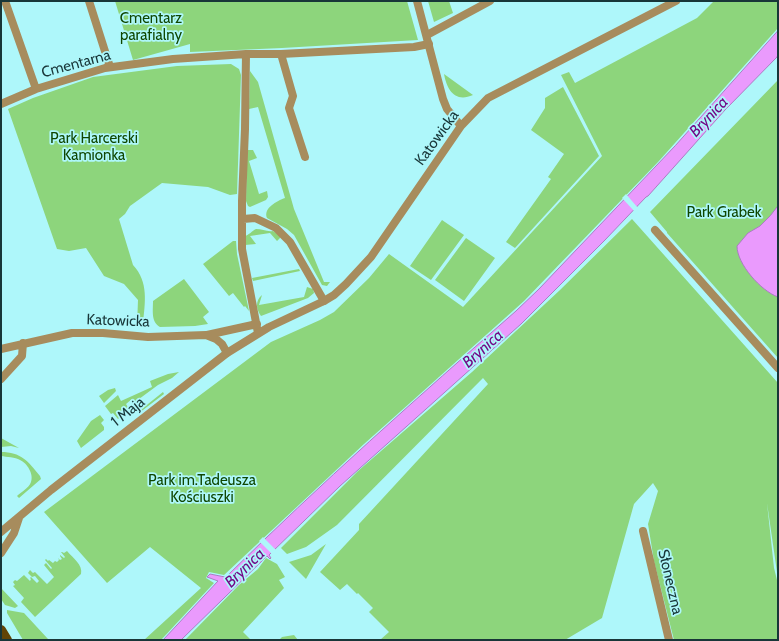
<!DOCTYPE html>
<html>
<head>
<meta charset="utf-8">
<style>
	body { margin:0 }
	#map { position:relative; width:779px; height:641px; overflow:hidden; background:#aef7fa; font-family:Cabin,sans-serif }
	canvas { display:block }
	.frame { position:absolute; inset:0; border:2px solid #183638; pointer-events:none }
</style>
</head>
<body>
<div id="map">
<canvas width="779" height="641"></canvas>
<div class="frame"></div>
</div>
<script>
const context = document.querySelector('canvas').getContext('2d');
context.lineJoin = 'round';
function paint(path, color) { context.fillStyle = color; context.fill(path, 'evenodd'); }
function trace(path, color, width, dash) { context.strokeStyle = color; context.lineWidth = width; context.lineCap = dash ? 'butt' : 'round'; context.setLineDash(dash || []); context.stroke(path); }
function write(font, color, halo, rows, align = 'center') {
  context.font = font + ' Cabin,sans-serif'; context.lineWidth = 3.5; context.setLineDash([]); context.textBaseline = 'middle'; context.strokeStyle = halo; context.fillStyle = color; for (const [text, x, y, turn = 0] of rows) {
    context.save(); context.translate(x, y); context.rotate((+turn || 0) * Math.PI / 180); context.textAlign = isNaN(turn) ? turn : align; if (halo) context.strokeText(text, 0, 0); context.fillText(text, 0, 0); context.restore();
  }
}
const green = new Path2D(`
	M115,1H407L418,40L282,48L190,52V44L133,60Z
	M428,1H449L453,13L434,22Z
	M714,1H778V28L658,162L524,301L364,444L224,575L209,572L206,578L214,583L161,640H144L201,588L150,547L107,583L44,512L271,342L320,320L334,312L369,278L389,254L463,307L602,156L561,75L569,72L575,83L697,18Z
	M231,64L239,69L241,75L237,194L230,195L208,187L162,183L130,206L125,214L119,219L133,265C149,282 145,303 143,323L137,326L138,300L124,284L104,276L86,248L69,251L57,249L8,109L33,98L93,77L177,66Z
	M250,71L258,82L294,209L324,282H330L327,286L322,285L294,235L287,229L267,218C263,208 277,201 285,198L258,107L249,109Z
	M444,74L473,95C455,103 447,90 444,74Z
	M778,80V358L667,233V232L650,212Z
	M563,87L599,156L515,248L506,242L551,179L548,177L564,154L531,130L545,108V98Z
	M248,150H253L257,158L249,161L259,194L267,191L268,197L266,200L250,207L248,206L246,201L247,152Z
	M632,219L778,383V579L767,503L774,568L778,584V640H674L654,561L648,524L658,491L653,483L634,504L602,618L565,640H380L389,632L369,612L373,608L358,593L357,594L347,584L340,590L320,572L359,530V524L488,384L483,378L337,525L306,547L287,554L281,548L358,471L472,372L560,290Z
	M442,220L464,235L431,280L410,266Z
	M256,229C262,229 267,232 273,231L280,236V238L277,241L270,233L250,236L256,244L245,245V236C249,235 252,231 256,229Z
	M466,238L495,258L464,301L435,280Z
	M233,241H236L237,254L249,311L245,306L244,307L233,293L229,296L203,264Z
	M299,269L300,271L253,281L252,278Z
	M184,279L209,312L203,317L208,324L195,326L160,327C151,322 153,311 153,301Z
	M307,287L313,289L314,293L308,298L261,316C256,309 255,301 262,295L259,305L304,297Z
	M179,372L172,378L158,385L135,402L132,399L126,404L129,409L118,419L113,413L111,414L105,406L118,395L121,401L152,387L150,381L168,374Z
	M115,388L116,391L104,403L99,396L108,390Z
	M163,392L164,394L139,413L138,412Z
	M100,415L104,420L101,423L104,427V430L81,448L77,441L91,421Z
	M1,438L19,448L11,446L1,447Z
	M1,452C21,452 28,461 40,476L41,479L19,498L17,496C21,492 29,488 31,482C34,474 27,463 20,460C15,457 7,457 1,456Z
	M326,544L306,579L289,562L311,555Z
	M67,551C73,558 83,565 81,574L35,617L21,602L24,598L13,586L15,585L13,582L15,580L17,581L24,575L30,581L31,579L30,578L31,577L37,583L39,581L35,576L32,577L28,573L30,570L33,573L35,572L47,584L54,577L44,565L46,563L51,569L52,568L45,560L46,559L48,561L49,560L53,563L55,561L57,562L59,560L58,558L60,560L62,559L60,556V555L64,558L65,557L61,552H62L64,553Z
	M266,558L277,564L285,577L279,580L284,588L243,632L251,640H185L239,585L258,569Z
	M1,588L18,606L15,608L5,605L1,599Z
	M7,610L24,613L48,639L47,640H23L7,613Z
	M294,635L298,640H279L282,637Z`);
const water = new Path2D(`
	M778,31V54L777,57L725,110L648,196L646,197L605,240L521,324L340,486L269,555L271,558L270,559L267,556L181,640H163L218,581L207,577L210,574L225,577L227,576C320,484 418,397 516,311L539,289L675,146Z
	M778,206V297C761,291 737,264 737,246L748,233L760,226L770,216Z`);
const pier = new Path2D(`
	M626,194L638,208L635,212L622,198Z
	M263,537L276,550L272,554L259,541Z`);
const minor = new Path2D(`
	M5,1L36,89
	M89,1L110,67
	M427,35L490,1
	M246,54L245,129L242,201V249L258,333
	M281,54L293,96L289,108L305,157
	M1,104L36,89L105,68L173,59L246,54H281L414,47L429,44
	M243,219L255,218L276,228L290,242L324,301
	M655,230L778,368
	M207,335L257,324
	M1,349L72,333H103L148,337L206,335L216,339L222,344L227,353
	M1,379L22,356L23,343
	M643,531L669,640`);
const tertiary = new Path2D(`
	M417,1L443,99L447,109L461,126
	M1,532L51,490L227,353L269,327L324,301L334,295L346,284L371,257L461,126L488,98L676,1
	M1,553L14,533L19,518`);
const primary = new Path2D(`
	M1,630L7,640`);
const parkNames = [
	["Cmentarz",151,19],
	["parafialny",151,36],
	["Park Harcerski",94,139],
	["Kamionka",94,156],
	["Park Grabek",724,213],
	["Park im.Tadeusza",202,481],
	["Kościuszki",202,498]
];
const streetNames = [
	["Cmentarna",76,64,-15],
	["Katowicka",437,138,-54],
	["Katowicka",118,321,2],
	["1 Maja",128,412,-38],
	["Słoneczna",670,582,77]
];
const waterNames = [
	["Brynica",709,117,-47],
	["Brynica",483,349,-42],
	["Brynica",245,568,-44]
];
paint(green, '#8dd57c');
paint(water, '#ea9afd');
trace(water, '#ab7cc2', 1);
paint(pier, '#aef7fa');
trace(minor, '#a78c5d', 8);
trace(tertiary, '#a78c5d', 8);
trace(primary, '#614407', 10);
write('15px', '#0f4600', '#aef7fa', parkNames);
write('15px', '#183638', '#aef7fa', streetNames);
write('italic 16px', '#730987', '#aef7fa', waterNames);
</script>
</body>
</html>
